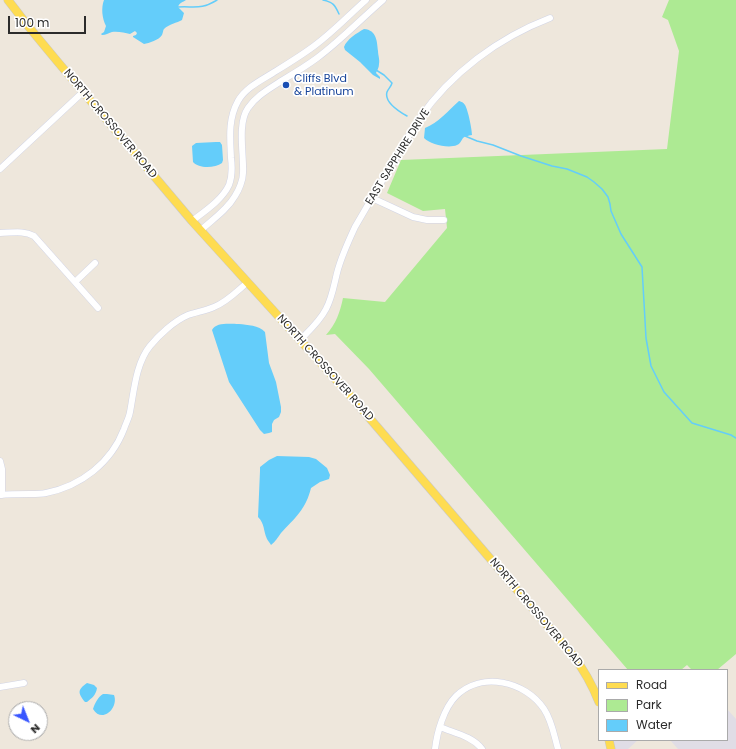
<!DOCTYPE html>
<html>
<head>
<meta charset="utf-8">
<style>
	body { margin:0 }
	#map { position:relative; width:736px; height:749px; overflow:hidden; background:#eee7dc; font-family:Poppins,sans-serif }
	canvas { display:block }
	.legend { position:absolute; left:598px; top:669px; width:130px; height:72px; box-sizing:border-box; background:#fff; border:1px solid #aaa; margin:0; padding:5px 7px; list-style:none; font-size:12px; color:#2b2b2b }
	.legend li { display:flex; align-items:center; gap:8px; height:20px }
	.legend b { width:20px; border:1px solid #aaa }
	.north { position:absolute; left:8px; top:701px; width:40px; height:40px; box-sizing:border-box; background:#fff; border:1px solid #aaa; border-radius:50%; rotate:137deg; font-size:11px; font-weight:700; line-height:16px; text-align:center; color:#2b2b2b }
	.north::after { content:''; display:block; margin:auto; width:14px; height:18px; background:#3856ff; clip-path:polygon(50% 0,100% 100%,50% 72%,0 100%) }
	.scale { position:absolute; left:8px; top:16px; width:78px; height:18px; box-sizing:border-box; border:2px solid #2b2b2b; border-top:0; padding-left:5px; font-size:12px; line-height:14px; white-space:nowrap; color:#2b2b2b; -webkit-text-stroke:3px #fff; paint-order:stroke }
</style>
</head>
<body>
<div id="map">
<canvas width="736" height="749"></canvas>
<ul class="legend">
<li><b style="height:5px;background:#fedc51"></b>Road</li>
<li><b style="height:11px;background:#adea93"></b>Park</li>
<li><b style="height:11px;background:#64cdfa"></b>Water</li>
</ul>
<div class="north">N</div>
<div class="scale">100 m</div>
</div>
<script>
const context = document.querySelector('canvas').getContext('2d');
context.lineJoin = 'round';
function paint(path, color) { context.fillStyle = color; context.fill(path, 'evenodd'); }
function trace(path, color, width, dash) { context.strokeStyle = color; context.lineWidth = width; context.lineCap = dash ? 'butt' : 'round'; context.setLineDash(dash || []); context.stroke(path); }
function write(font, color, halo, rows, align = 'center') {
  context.font = font + ' Poppins,sans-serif'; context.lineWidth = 3.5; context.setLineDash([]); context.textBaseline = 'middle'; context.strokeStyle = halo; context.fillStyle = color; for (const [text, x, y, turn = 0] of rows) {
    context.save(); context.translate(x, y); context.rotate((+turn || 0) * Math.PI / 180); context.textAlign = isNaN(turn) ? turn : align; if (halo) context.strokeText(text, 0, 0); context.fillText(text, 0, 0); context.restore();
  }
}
const industrial = new Path2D(`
	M727,709L736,719V749H678L670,740H727Z
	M609,740H638L628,749H611Z`);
const green = new Path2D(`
	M669,0H736V654L717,670H692L687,665L681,670H628L369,369L335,334L326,335C336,324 340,312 343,298L385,302L447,228L445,209L423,211L387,193L401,160L667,149L679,51L668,20L662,17Z`);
const water = new Path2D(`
	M104,0H186C183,2 179,3 178,7L184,13L182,20C177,23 169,24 164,29C163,30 163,33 162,35C159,40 149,43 144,44L133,37V36L136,35L137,33L135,31L130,34C125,33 118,31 112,32C108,33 106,35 102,35L101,34L104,32L106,26C102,18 101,8 104,0Z
	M364,29C377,30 377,42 378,51C378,55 380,60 379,64C379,68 377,70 376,73L380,77V79L373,75L360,62L345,50L344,47C347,39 357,33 364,29Z
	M459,101C462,102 463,102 465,105C468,110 472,129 472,135C468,136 465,136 463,138C461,141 460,144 457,145C448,149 430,144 424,138L425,128C438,123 449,110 459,101Z
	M216,142H220L222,145L223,160L222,163C215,168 199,169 193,162L192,146L196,143Z
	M239,324C247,325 259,325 265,332L269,363L276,382L281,407V412L279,417L274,420L272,424V432L269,433L264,434L260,430L229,382L212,330C216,322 230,324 239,324Z
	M277,456L309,457L316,459L327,468L330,475L329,479L320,482L311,488C306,509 295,518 281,533C278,537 275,542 271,545C270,543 268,541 267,539C263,530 265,524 258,517L260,471V467L269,460Z
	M87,683L94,685L97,688C96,695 92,698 87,702H85C78,693 77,690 87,683Z
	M103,694H107L114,695C119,708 102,724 93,709C95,703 98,697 103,694Z`);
const stream = new Path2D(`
	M323,0C333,2 335,5 339,14
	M177,6L178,7C195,6 201,10 217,0
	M376,70L384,75L392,83C391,87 388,89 387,92C384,102 400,112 407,116
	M465,136L477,141L493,145L521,156L552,166L567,169L587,177L594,182L602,189L608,197L610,204L611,211L621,234L642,267L646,338L651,366L664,392L692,423L731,435L736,438`);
const minor = new Path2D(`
	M0,169L83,92
	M372,198L413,217L427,220H444
	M192,221C205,211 222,200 229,185C232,177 232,166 231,158C230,138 228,119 238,101C246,87 262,80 276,71C289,63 302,55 314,46C332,33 349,15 366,0
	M201,230C212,220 227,210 235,196C239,190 243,180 243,173C244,154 237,124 248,108C256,96 269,89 281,81C293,74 305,67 317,58C340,41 361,19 383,0
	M0,233C12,233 23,230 34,236L98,308
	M75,282L95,263
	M300,340C310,330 320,321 326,309C332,298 334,285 337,273C341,257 348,242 355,227C369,203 383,179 397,156C404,144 411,131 419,119C451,73 498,38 550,18
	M0,461L2,469V495
	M0,495C10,494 20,494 30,494C35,494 41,494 46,493C81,486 111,463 124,429C126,423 129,418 130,412C134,391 136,363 150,346C159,335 174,321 188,315C196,312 205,311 214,307C227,302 237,291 248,282
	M0,687L24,683
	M440,727C454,733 472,736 482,749
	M435,749C437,732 444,708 456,696C482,671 525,681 544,709C552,721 554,735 558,749`);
const major = new Path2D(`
	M8,0L28,26L57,61L192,221L348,393L572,654C584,670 592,684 599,702
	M609,740L611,749`);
const markers = [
	[286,85,4,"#1a4fb4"]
];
const transitNames = [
	["Cliffs Blvd",294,79],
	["& Platinum",294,92]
];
const streetNames = [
	["NORTH CROSSOVER ROAD",110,124,50],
	["EAST SAPPHIRE DRIVE",398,157,-58],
	["NORTH CROSSOVER ROAD",325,368,48],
	["NORTH CROSSOVER ROAD",536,613,50]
];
paint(industrial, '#e0dde6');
paint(green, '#adea93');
paint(water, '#64cdfa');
trace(stream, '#64cdfa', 1.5);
trace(minor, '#d1d4e5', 7);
trace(major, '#c8c8c8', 9);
trace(minor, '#fff', 6);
trace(major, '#fedc51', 8);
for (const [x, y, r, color] of markers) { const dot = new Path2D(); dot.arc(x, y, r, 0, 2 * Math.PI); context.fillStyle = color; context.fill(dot); trace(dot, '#fff', 1.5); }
write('11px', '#164399', '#fff', transitNames, 'left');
write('11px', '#2b2b2b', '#fff', streetNames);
</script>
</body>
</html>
